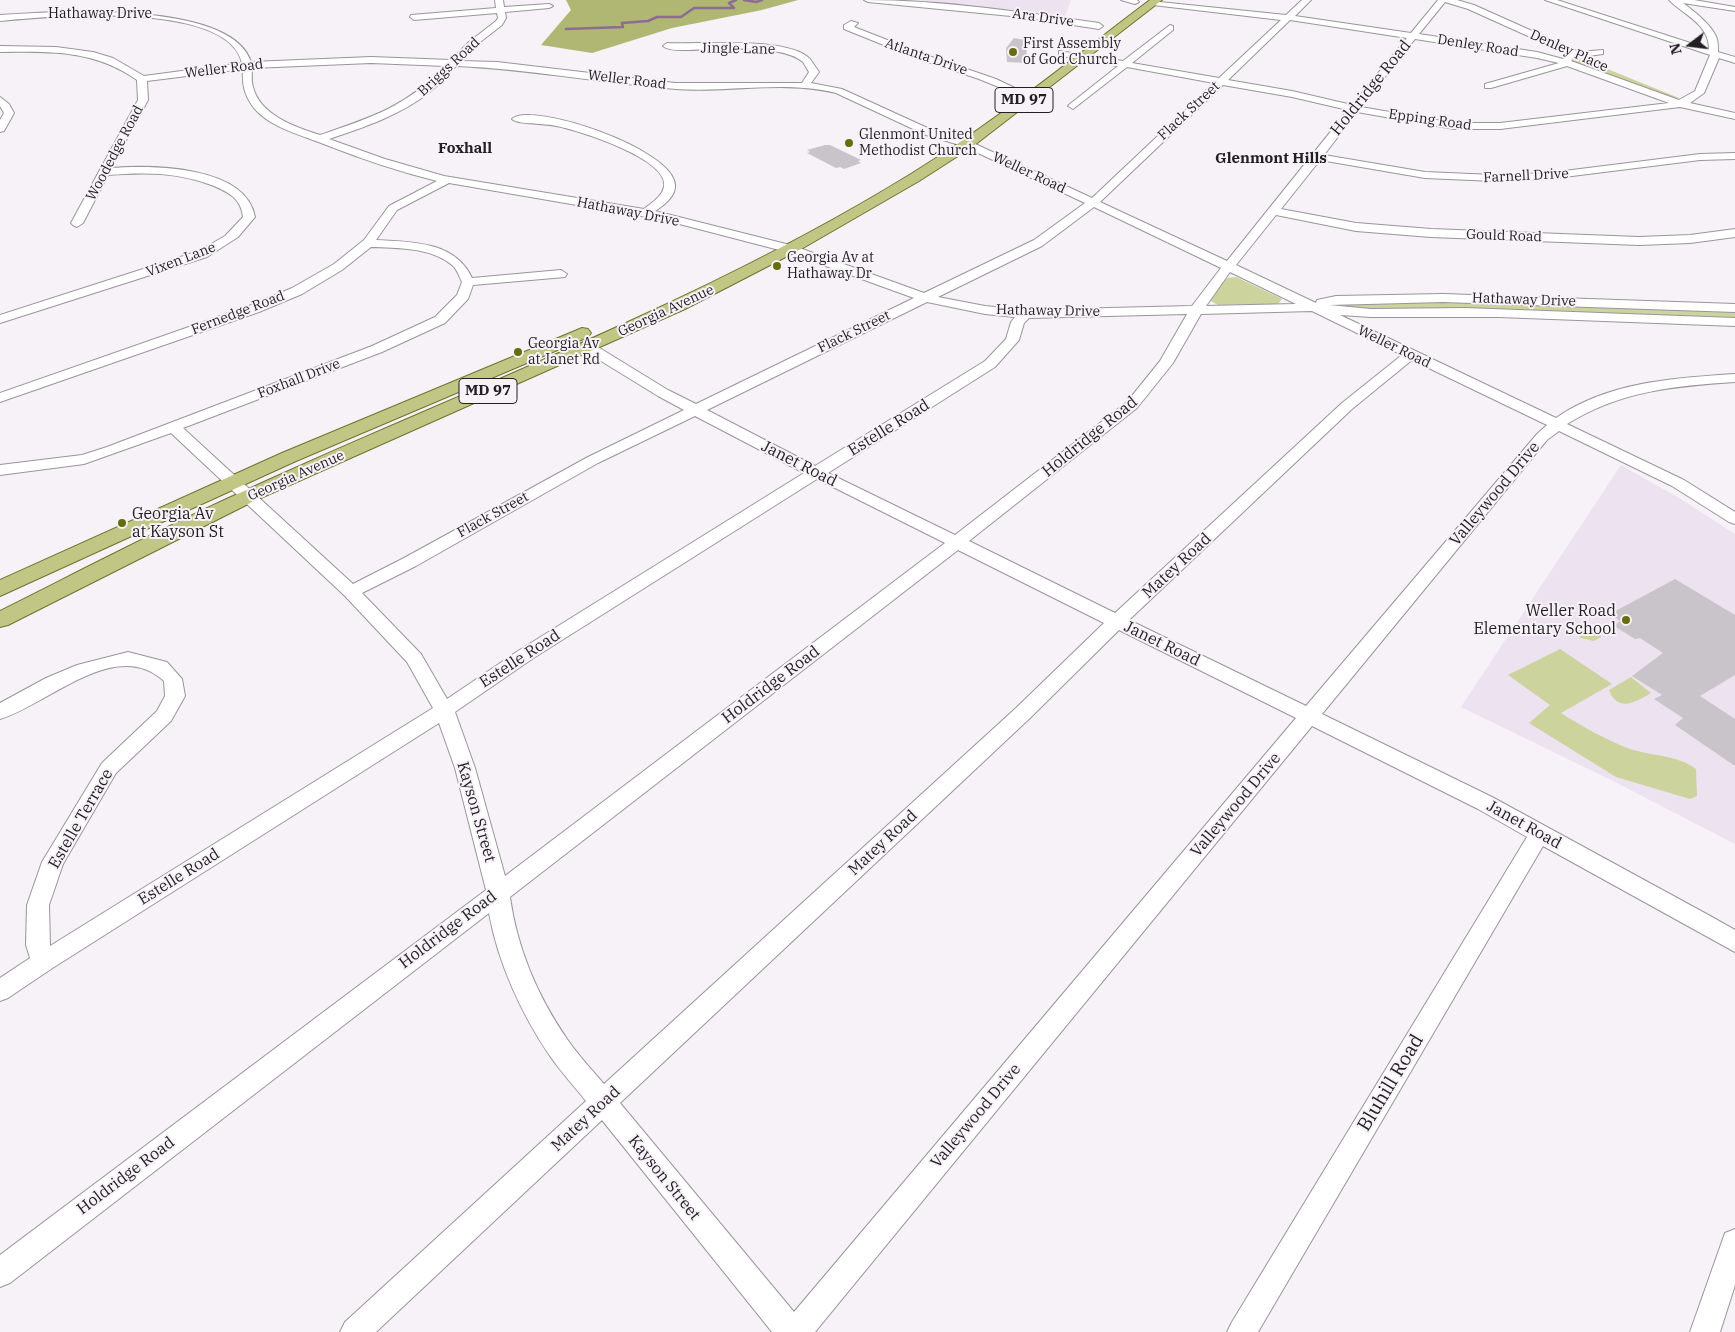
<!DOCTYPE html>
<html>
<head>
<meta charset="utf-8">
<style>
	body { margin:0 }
	#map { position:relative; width:1735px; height:1332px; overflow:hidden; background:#f7f1f8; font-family:"IBM Plex Serif",serif }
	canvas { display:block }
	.north { position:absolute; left:1665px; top:20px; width:50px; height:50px; -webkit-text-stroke:4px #f7f1f8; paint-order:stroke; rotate:255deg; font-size:14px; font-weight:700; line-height:20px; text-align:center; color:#211f21 }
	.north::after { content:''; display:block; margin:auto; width:18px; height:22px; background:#211f21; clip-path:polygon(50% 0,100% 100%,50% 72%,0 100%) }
</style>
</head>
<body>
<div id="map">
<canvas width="1735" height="1332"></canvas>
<div class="north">N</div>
</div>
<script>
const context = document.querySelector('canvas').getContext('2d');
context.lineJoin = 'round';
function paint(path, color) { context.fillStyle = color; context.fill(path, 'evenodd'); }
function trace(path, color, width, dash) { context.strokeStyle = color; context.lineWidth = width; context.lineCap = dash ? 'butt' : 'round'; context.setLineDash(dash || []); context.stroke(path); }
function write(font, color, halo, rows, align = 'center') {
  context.font = font + ' "IBM Plex Serif",serif'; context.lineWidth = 4; context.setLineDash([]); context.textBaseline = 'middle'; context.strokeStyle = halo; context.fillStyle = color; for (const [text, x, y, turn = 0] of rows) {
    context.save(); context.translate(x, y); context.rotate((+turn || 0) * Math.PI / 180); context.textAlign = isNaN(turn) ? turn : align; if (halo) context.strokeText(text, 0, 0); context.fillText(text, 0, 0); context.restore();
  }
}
const built = new Path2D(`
	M880,0H1071L1064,19L1014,12Z
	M1621,465L1679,498L1735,534V844L1611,780L1461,707Z`);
const green = new Path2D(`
	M1578,59L1590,62L1679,98H1673L1569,61Z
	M1236,277L1280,298L1282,299L1278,304L1218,305L1209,300L1227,278Z
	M1409,301L1735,311V319L1340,310L1331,305V303Z
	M1580,625C1589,625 1599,627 1601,637L1594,641L1581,638L1574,630Z
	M1560,649L1612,684L1561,713C1583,727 1606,740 1630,749C1651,756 1678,755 1696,769L1697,796L1690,799L1616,777L1529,723L1550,705L1508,675Z
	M1631,677L1651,693C1636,702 1618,713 1609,690Z`);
const forest = new Path2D(`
	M566,0H798L762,10L672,28L592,53L541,45L571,10Z`);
const stream = new Path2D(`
	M744,0L756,2L762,0
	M566,29L623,27L622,23L648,21L657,17H681L694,8H734L729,3L736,0`);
const building = new Path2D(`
	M1014,38L1026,40L1027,63L1007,62L1006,48Z
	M825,145H830L861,160L858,161L861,163L844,169L840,167L836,168L807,153L810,152L807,150Z
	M1675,579L1735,615V675L1700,696L1735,719V766L1675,725L1683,718L1654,699L1662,695L1632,676L1663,653L1640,638L1635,639L1614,626L1620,621L1610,614Z`);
const minor = new Path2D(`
	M495,0H503L504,7L549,4L553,6L549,8L505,12L506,18L502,25L475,46L461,61L497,62L675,83H802L809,72C807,69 805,65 803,62C783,44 715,49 689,50C681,50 669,51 663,46L667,43C699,45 788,36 810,59C813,63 816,68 819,72L811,83L842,89L934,131L971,142L1092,198L1214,83L1127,67L1073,109L1068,106L1070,104L1118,66L1062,56L1059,55V51L1123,61L1170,25L1173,26V30L1132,63L1219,78L1281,20L1153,5L1149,3L1150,1L1286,15L1302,0H1311L1295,16L1411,33L1438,0H1457L1474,5L1579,52L1603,50V54L1574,58L1571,61L1679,100L1695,91L1710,55L1545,0H1557L1709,49C1709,24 1684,15 1669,0H1694L1735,7V11L1683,3C1694,11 1713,26 1717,39C1718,43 1718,48 1718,52L1735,57V63L1719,58L1704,93L1690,103L1735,113V119L1680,107L1500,129H1454L1357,112L1324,155L1425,172L1494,175L1548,173L1700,154L1735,153V159L1700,160L1548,179L1494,181L1425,178L1320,160L1281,209L1356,223L1431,229L1639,237L1690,235L1735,229V237L1690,243L1639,245L1431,237L1356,231L1276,215L1236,265L1316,303L1317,300L1336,296L1443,294L1735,304V312L1443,302L1329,305L1371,309L1465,308L1735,318V326L1499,317H1371L1340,315L1556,418C1608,382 1673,378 1735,374V382C1674,386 1620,391 1567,424L1684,480L1735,512V524L1729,522L1672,486L1559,431L1547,440L1322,714L1492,797L1712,917L1735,930V952L1543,846L1258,1332H1227L1232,1322L1527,837L1478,809L1312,726L815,1332H772L602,1120L376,1332H340L345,1322L586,1101C574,1086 561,1072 550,1056C522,1015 498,963 489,913L10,1283L0,1287V1255L486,890L455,768L439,723L51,969L8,998L0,1001V978L30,958L26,945L27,905L42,862L102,763L157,711L165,696L164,681C115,636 48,705 0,719V703L46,678L77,665L128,652L167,662L182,679L185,696L171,721L116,773L63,864L49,905L50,946L433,708L407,662L345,596L171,433L84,464L0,475V465L82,455L107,447L372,346L435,317L457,295L462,282C459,276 457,269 452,265C430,247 397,248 371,247L342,270L302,294L259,312L0,402V393L249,306L292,288L334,264L364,240L389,206L437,181C397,171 359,158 321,143C298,134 270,127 254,108C244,95 242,84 243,69L147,81L148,100L111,168C151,165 246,165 255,217L238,237L207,257L0,323V315L199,251L225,236L243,217C241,199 230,193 214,186C178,172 145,172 108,175L83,223L77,227L73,225L71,223L138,100L137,80C95,50 50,51 0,52V46L56,47L93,52L113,58L144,76L242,63C228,0 48,16 0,21V15C54,11 232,0 251,62L371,57L451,60L469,42L496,21L498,18L497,13L414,20L410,17L411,15L496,8ZM1445,2L1468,9L1568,54L1563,59L1537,52L1419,34ZM1290,20L1407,38L1352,105L1292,91L1228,80ZM1415,39L1537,58L1559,63L1485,84V88H1491L1567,66L1669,103L1500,123H1454L1361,107ZM371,63L446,66C405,107 373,117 320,135C295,127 260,115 253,87C251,81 252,74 252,68ZM456,66C529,69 602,83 676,89C729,93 783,80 836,93L926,135L963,146L1085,203L1034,240L924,293L794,246L655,211C663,206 676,196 675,185C674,149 531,101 512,119C518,125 546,123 556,126C578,130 670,159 664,187C662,197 651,203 644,209L444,176L385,159L329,139C365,127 401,115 431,91C440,84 448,74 456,66ZM1223,85L1292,97L1348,110L1227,261L1100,202ZM449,183L664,220L787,252L914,298L696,404L668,390L593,344H583L581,347L583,350L658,396L684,410L588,457L404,558L353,584L183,428L382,352L445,323L468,299L473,285L565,277L567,274L561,270L472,278C455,241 412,242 376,240L397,210ZM1094,207L1221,268L1192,306L1025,310L985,306L938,297L1042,246ZM1230,272L1296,304L1206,306ZM927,302L985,314L1015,317L1011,322L1006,339L985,361L815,466L707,410ZM1312,311L1402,355L1342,403L1115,613L969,541L1137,408L1173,363L1201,314ZM1187,314L1160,361L1127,402L955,535L828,473L995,367L1019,340L1024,323L1029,318ZM1412,360L1547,425L1537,434L1306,706L1129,620L1352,409ZM695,416L804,473L518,651L447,699L421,654L362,593L416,566L598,463ZM817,479L945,543L505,876L475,768L455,712L532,659ZM958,550L1104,623L1016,708L604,1084C592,1070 578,1055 567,1039C538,997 517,948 510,897ZM1119,630L1296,718L794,1312L620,1103L1030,718Z
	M864,0C943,0 1021,12 1099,23L1103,26L1099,29L1021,17L868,2Z
	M1121,0H1137L1139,2L1135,4Z
	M851,21L858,23L854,27L923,54L996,79L1019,90L1014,93L1011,92L979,79L916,58L844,29V25Z
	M0,97L9,104L14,113L4,131L0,132V120L4,113L0,106Z
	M1735,1229V1285L1720,1332H1690L1725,1233Z`);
const major = new Path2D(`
	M1150,0H1162L972,147L919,181L803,248L685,309L254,501L8,625L0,627V611C80,571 160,529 242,492C466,389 700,304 911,174C995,122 1072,59 1150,0Z
	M582,328L588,329L591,333L588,337L296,461L0,596V580L282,453Z`);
const markers = [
	[1013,52,5,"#676c0f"],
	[849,143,5,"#676c0f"],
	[777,266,5,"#676c0f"],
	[518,352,5,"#676c0f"],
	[122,523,5,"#676c0f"],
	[1626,620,5,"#676c0f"]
];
const farStreetnames = [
	["Hathaway Drive",100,14],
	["Ara Drive",1043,18,8],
	["Denley Road",1478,46,9],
	["Jingle Lane",738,49,1],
	["Denley Place",1569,51,24],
	["Atlanta Drive",926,57,19],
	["Briggs Road",449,67,-43],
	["Weller Road",224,69,-7],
	["Weller Road",627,80,7],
	["Flack Street",1189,111,-43],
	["Epping Road",1430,120,8],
	["Woodedge Road",115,153,-62],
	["Weller Road",1029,173,25],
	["Farnell Drive",1526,176,-3],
	["Hathaway Drive",628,212,11],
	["Gould Road",1504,236,2],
	["Vixen Lane",181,260,-21],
	["Hathaway Drive",1524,300,2],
	["Georgia Avenue",666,311,-25],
	["Hathaway Drive",1048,311,1],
	["Fernedge Road",238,313,-21],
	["Flack Street",854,332,-26],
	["Weller Road",1394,347,26],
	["Foxhall Drive",299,379,-21],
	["Georgia Avenue",296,476,-24],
	["Flack Street",493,515,-29]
];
const farPoinames = [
	["First Assembly",1023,44],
	["of God Church",1023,60],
	["Glenmont United",859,135],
	["Methodist Church",859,151],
	["Georgia Av at",787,258],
	["Hathaway Dr",787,274],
	["Georgia Av",528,344],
	["at Janet Rd",528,360]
];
const shields = [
	[1024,100,58],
	[488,391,58]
];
const shieldNames = [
	["MD 97",1024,100],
	["MD 97",488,391]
];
const farNeighbourhoodnames = [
	["Foxhall",465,149],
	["Glenmont Hills",1271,159]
];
const streetNames = [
	["Holdridge Road",1371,88,-51],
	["Estelle Road",889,428,-32],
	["Holdridge Road",1090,437,-39],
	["Janet Road",799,464,27],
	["Valleywood Drive",1495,494,-50],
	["Matey Road",1177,566,-43],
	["Janet Road",1162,644,26],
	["Estelle Road",520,659,-33],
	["Holdridge Road",771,685,-37],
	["Valleywood Drive",1236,805,-50],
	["Kayson Street",476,812,74],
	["Estelle Terrace",81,819,-60],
	["Janet Road",1524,825,29],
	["Matey Road",883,843,-43],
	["Estelle Road",179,877,-32],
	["Holdridge Road",448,930,-37],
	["Valleywood Drive",976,1116,-50],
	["Matey Road",586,1119,-43],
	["Holdridge Road",126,1176,-37],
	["Kayson Street",664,1178,51]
];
const poiNames = [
	["Georgia Av",132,514],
	["at Kayson St",132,532],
	["Weller Road",1616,611,"right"],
	["Elementary School",1616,629,"right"]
];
const nearStreetnames = [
	["Bluhill Road",1391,1083,-59]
];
paint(built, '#ede2ef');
paint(green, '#cdd39d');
paint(forest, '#b0b772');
trace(stream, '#8b6c92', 2.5);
paint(building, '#c9c4ca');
trace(minor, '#9a959b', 2);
trace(major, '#6f732d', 2);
paint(minor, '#fff');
paint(major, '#c2c685');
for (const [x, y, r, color] of markers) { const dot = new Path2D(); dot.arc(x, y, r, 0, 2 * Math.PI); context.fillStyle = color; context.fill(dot); trace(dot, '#f7f1f8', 2); }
write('14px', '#211f21', '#f7f1f8', farStreetnames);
write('14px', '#211f21', '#f7f1f8', farPoinames, 'left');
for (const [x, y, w] of shields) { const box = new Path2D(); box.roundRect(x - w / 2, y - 12.5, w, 25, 4); context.fillStyle = '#f7f1f8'; context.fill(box); trace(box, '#211f21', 1); }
write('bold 15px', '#211f21', null, shieldNames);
write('bold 15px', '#211f21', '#f7f1f8', farNeighbourhoodnames);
write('16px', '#211f21', '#f7f1f8', streetNames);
write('16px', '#211f21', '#f7f1f8', poiNames, 'left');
write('19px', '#211f21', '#f7f1f8', nearStreetnames);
</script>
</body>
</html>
